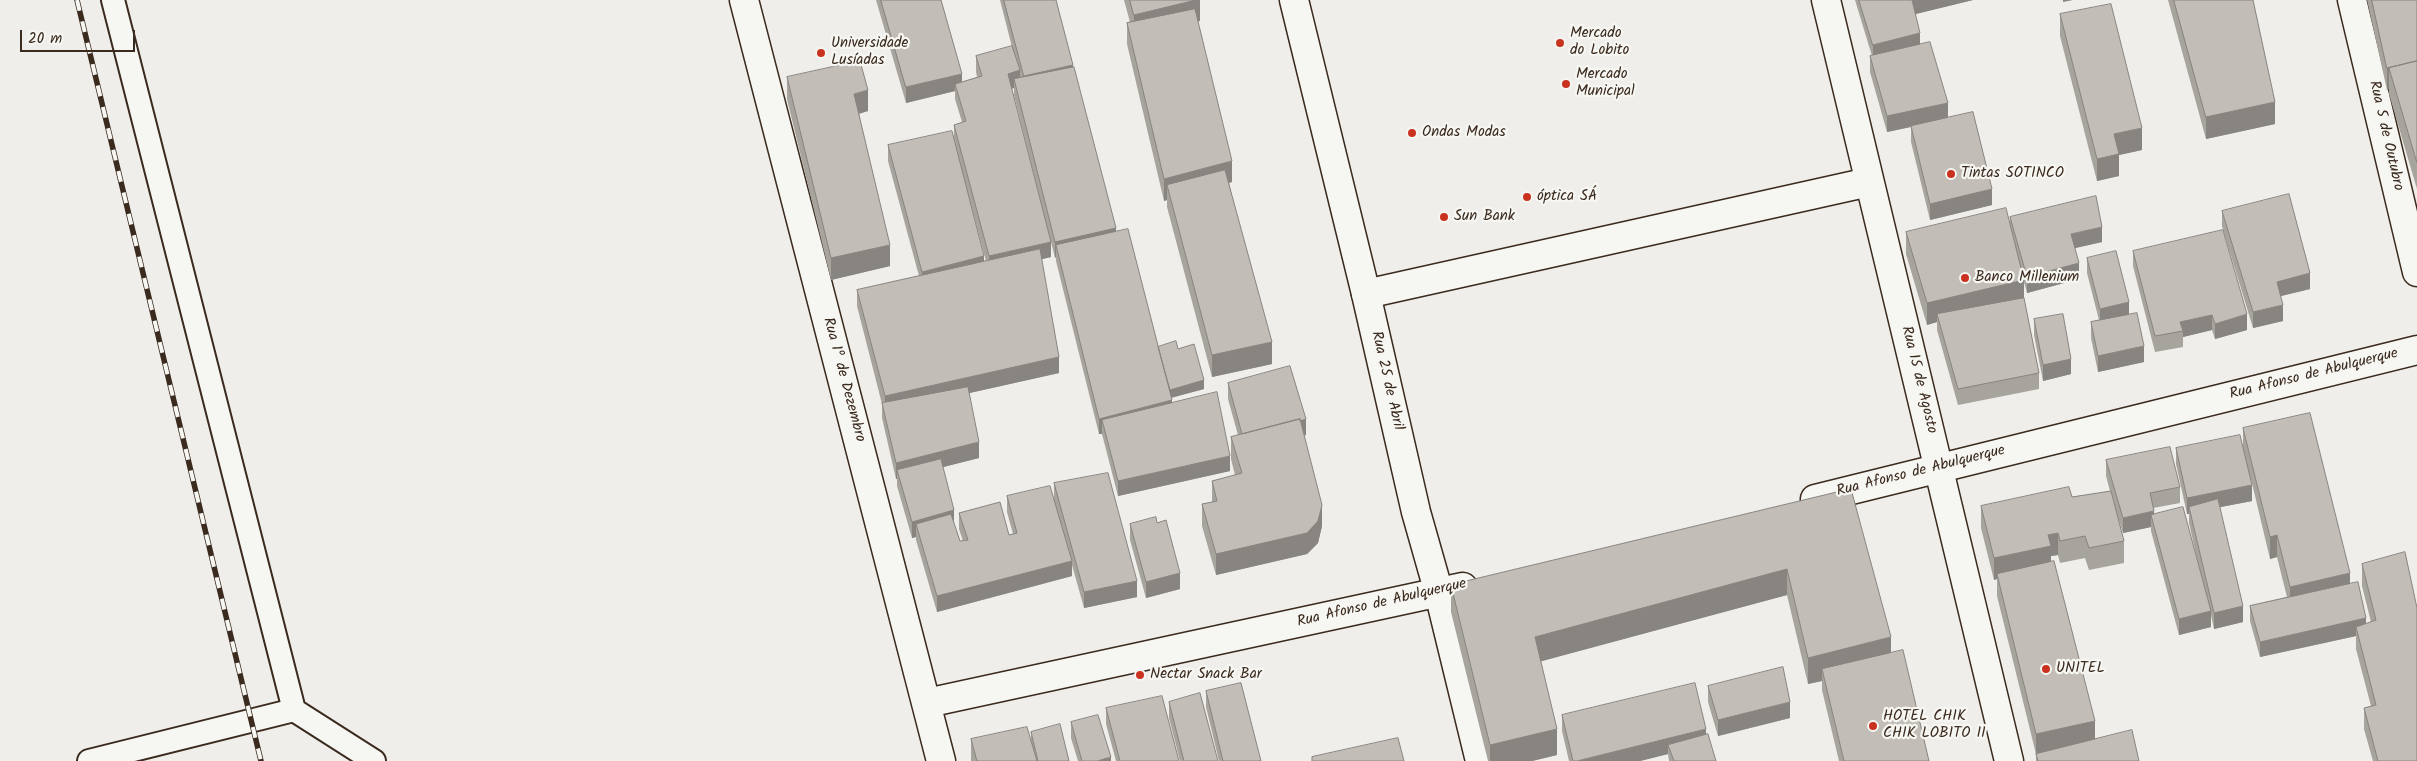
<!DOCTYPE html>
<html>
<head>
<meta charset="utf-8">
<style>
	body { margin:0 }
	#map { position:relative; width:2417px; height:761px; overflow:hidden; background:#efeeea; font-family:Kalam,sans-serif }
	canvas { display:block }
	.scale { position:absolute; left:20px; top:30px; width:115px; height:22px; box-sizing:border-box; border:2px solid #3b2a1e; border-top:0; padding-left:6px; font-size:15px; line-height:18px; white-space:nowrap; color:#3b2a1e; -webkit-text-stroke:4px #f6f6f2; paint-order:stroke }
</style>
</head>
<body>
<div id="map">
<canvas width="2417" height="761"></canvas>
<div class="scale">20 m</div>
</div>
<script>
const context = document.querySelector('canvas').getContext('2d');
context.lineJoin = 'round';
function trace(path, color, width, dash) { context.strokeStyle = color; context.lineWidth = width; context.lineCap = dash ? 'butt' : 'round'; context.setLineDash(dash || []); context.stroke(path); }
function paint(path, color) { context.fillStyle = color; context.fill(path, 'evenodd'); }
function write(font, color, halo, rows, align = 'center') {
  context.font = font + ' Kalam,sans-serif'; context.lineWidth = 4.5; context.setLineDash([]); context.textBaseline = 'middle'; context.strokeStyle = halo; context.fillStyle = color; for (const [text, x, y, turn = 0] of rows) {
    context.save(); context.translate(x, y); context.rotate((+turn || 0) * Math.PI / 180); context.textAlign = isNaN(turn) ? turn : align; if (halo) context.strokeText(text, 0, 0); context.fillText(text, 0, 0); context.restore();
  }
}
const service = new Path2D(`
	M113,0L294,710
	M89,761L294,710L374,761`);
const minor = new Path2D(`
	M2352,0L2417,272
	M1366,294L1869,182
	M1815,499L2417,350
	M927,703L1463,587`);
const tertiary = new Path2D(`
	M1294,0L1366,294L1416,512L1439,593L1480,761`);
const secondary = new Path2D(`
	M744,0L941,761
	M1826,0L2009,761`);
const rail = new Path2D(`
	M77,0L261,761`);
const wall = new Path2D(`
	M876,0H941L962,82L977,77L976,72V56L1012,47L1000,0H1056L1073,68L1116,232L1158,347L1178,349L1204,389L1171,398L1172,403L1230,471L1118,496L1102,434H1099L1056,261V257L1055,258L1051,242V257L1041,259L1059,373L969,393L979,458L943,467L954,525L960,541H963L959,529V513L1009,535L1013,534L1007,512V496L1054,499V483L1137,597L1084,608L1072,565V576L937,612L916,540V537L912,538L897,486V479H896L882,418V404L857,306V290L919,276L888,161V145L954,138V125L962,122L955,99V91L906,103ZM1014,88V95L1048,231L1011,89ZM968,193L986,261H984Z
	M1124,0H1200V21H1198L1232,182L1229,183L1272,364L1212,377L1167,207V200L1164,201L1127,44V23L1130,22Z
	M1855,0H1973L1915,14L1920,44L1948,118L1992,205L1930,220L1911,142V127L1887,132L1870,72V56H1872Z
	M2168,0H2253L2275,124L2206,139Z
	M2367,0H2417V189L2389,94V89L2387,90Z
	M2060,14L2142,150L2119,155V176L2097,181L2060,36Z
	M787,77L868,111L859,114L890,266L831,280L787,99Z
	M2222,211L2310,289L2281,296L2283,321L2253,328L2222,226Z
	M2010,217L2102,242L2075,248L2079,279L2027,293L2024,282V300L2039,373V389L1958,405L1937,330V322L1927,325L1906,254V232L2010,225Z
	M2133,251L2247,330L2215,339L2212,330L2183,337V347L2155,352L2133,266Z
	M2087,258L2129,315L2144,362L2098,372L2091,338V322L2099,320L2087,273Z
	M2034,319L2071,374L2043,381L2034,335Z
	M1228,383L1306,435H1304L1322,526L1318,543L1307,554L1216,575L1202,526V504L1212,502V481L1235,475L1231,459V437L1238,435L1228,399Z
	M2243,428L2350,583L2366,624L2371,622L2362,586V564L2417,761H2373L2364,729V708L2371,706L2356,649V636L2260,657L2250,621V606L2287,597L2277,557L2270,559L2251,479L2252,501L2220,507L2243,622L2214,629L2211,615V627L2179,635L2151,531V527L2123,533L2117,514L2124,541V563L2089,570L2085,558L2060,563L2058,555L2051,556V561L2095,739L2139,761H2036V754L1997,596V579L1994,580L1981,528V506L2072,497L2110,491L2106,476V460L2180,487V503L2153,508L2154,515L2202,581L2189,523V514H2187L2176,464V448H2243Z
	M1851,489L1891,653L1929,761H1839L1822,690V681L1808,684L1787,595L1541,661L1557,755L1532,761H1488L1451,612V585Z
	M1157,523L1180,589L1146,598L1130,540V524Z
	M1708,686L1790,718L1718,736L1708,702Z
	M1206,691L1261,761H1219L1206,707Z
	M1169,702L1218,761H1180L1169,718Z
	M1106,708L1179,761H1116L1106,724Z
	M1562,715L1706,735L1716,761H1669L1668,754L1640,761H1569L1562,731Z
	M1071,722L1111,761H1078L1071,738Z
	M1031,732L1069,761H971V739L1031,740Z`);
const shadedWall = new Path2D(`
	M1196,0H1200V21L1134,36V15Z
	M1912,0H1973L1912,15Z
	M2063,0H2073L2063,2Z
	M1920,33V49L1873,60V45Z
	M2417,61L2389,68V89L2387,90V68Z
	M1073,65V80L1024,91V76Z
	M1020,70V86L1014,79V88L1008,90V74Z
	M962,74V90L955,84V91L906,103V87Z
	M868,90V111L854,115V94Z
	M2275,102V124L2206,139V117Z
	M1948,103V119L1887,132V116Z
	M2142,128V150L2119,155V176L2097,181V159L2114,134Z
	M1232,161V182L1171,199L1167,185V200L1164,201V179Z
	M1992,189V205L1930,220V204Z
	M2102,227V242L2071,249V234Z
	M1116,228V243L1056,245V257L1055,258V242Z
	M1051,242V257L989,272V256Z
	M890,245V266L831,280V258Z
	M984,256V272L922,287V272Z
	M2079,263V279L2027,293V277Z
	M2310,273V289L2277,297V282Z
	M2024,280V302L1937,314V322L1927,325V303Z
	M2129,302V317L2100,324V309Z
	M2283,305V321L2253,328V312Z
	M2247,314V330L2215,339V324Z
	M2212,315V330L2183,337V331L2180,322Z
	M1272,342V364L1212,377V355Z
	M2144,346V362L2098,372V356Z
	M1059,357V373L885,412V396Z
	M2071,359V374L2043,381V365Z
	M1204,380V389L1170,398V390Z
	M1172,400V416L1102,420V434H1099V419Z
	M1306,419V435L1243,453V437Z
	M979,442V458L900,478L897,470V479H896V463Z
	M1230,456V471L1118,496V481Z
	M2252,485V501L2190,513L2189,507V514H2187V498Z
	M1322,505V526L1318,543L1307,554L1216,575V554Z
	M954,510V526L916,524V537L912,538V522Z
	M2154,511V525L2151,515V527L2123,533V518Z
	M2058,533V555L2051,556V567L1997,574V579L1994,580V558L2048,535Z
	M2277,535V557L2270,559V537Z
	M1072,561V576L937,612V596Z
	M1787,569V595L1535,663V637Z
	M1180,573V589L1146,598V582Z
	M2350,573V595L2290,609V587Z
	M1137,581V597L1084,608V592Z
	M2243,606V622L2214,629V613Z
	M2211,611V627L2179,635V619Z
	M2366,618V634L2356,627V636L2260,657V642Z
	M1891,637V664L1822,669V681L1808,684V658Z
	M1790,702V718L1718,736V720Z
	M2095,721V743L2036,756V734Z
	M1557,729V755L1532,761H1490V745Z
	M1706,729V745H1668V754L1640,761H1577Z
	M1111,757V761H1097Z`);
const building = new Path2D(`
	M881,0H941L962,74L906,87Z
	M1004,0H1056L1073,65L1024,76Z
	M1130,0H1196L1134,15Z
	M1859,0H1912L1920,33L1873,45Z
	M2174,0H2253L2275,102L2206,117Z
	M2372,0H2417V61L2387,68Z
	M2111,4L2142,128L2114,134L2119,154L2097,159L2060,14Z
	M1195,9L1232,161L1164,179L1127,23Z
	M1930,42L1948,103L1887,116L1870,56Z
	M1012,46L1020,70L1008,74L1051,242L989,256L954,125L966,121L955,84L982,76L976,56Z
	M860,61L868,90L854,94L890,245L831,258L787,77Z
	M2417,61V163L2389,68Z
	M1074,67L1116,228L1055,242L1014,79Z
	M1973,112L1992,189L1930,204L1911,126Z
	M952,131L984,256L922,272L888,145Z
	M1225,170L1272,342L1212,355L1167,185Z
	M2289,194L2310,273L2277,282L2283,305L2253,312L2222,211Z
	M2096,196L2102,227L2071,234L2079,263L2027,277L2010,217Z
	M2006,208L2024,280L1927,303L1906,232Z
	M1128,229L1172,400L1099,419L1056,245Z
	M2223,230L2247,314L2215,324L2212,315L2180,322L2183,331L2155,336L2133,251Z
	M1040,249L1059,357L885,396L857,290Z
	M2116,251L2129,302L2100,309L2087,258Z
	M2024,298L2039,373L1958,389L1937,314Z
	M2137,313L2144,346L2098,356L2091,322Z
	M2063,314L2071,359L2043,365L2034,319Z
	M1176,341L1178,349L1194,344L1204,380L1170,390L1158,347Z
	M1290,366L1306,419L1300,421V419L1242,434L1228,383Z
	M968,387L979,442L896,463L882,403Z
	M1217,392L1230,456L1118,481L1102,420Z
	M2310,413L2350,573L2290,587L2277,535L2270,537L2243,428Z
	M1300,419L1322,505L1318,521L1307,533L1216,554L1202,504L1217,501L1212,481L1242,473L1231,437Z
	M2240,435L2252,485L2187,498L2176,448Z
	M2170,447L2180,487L2150,493L2154,511L2123,518L2106,460Z
	M941,459L954,510L912,522L897,470Z
	M1108,473L1137,581L1084,592L1054,483Z
	M1050,486L1072,561L937,596L916,524L951,514L960,541L968,540L959,513L1000,502L1009,535L1017,533L1007,496Z
	M2069,487L2072,497L2111,491L2124,541L2089,548L2085,536L2060,541L2058,533L2048,535L2051,546L1994,558L1981,506Z
	M1851,489L1891,637L1808,658L1787,569L1535,637L1557,729L1490,745L1451,585Z
	M2218,499L2243,606L2214,613L2189,507Z
	M2183,507L2211,611L2179,619L2151,515Z
	M1156,517L1157,523L1166,520L1180,573L1146,582L1130,524Z
	M2405,552L2417,608V761H2378L2364,708L2376,705L2356,627L2376,620L2362,564Z
	M2054,561L2095,721L2036,734L1997,574Z
	M2358,582L2366,618L2260,642L2250,606Z
	M1903,650L1929,761H1844L1822,669Z
	M1783,667L1790,702L1718,720L1708,686Z
	M1241,683L1261,761H1223L1206,691Z
	M1695,683L1706,729L1577,761H1573L1562,715Z
	M1200,693L1218,761H1184L1169,702Z
	M1162,696L1179,761H1120L1106,708Z
	M1098,715L1111,757L1097,761H1082L1071,722Z
	M1060,724L1069,761H1038L1031,732Z
	M1027,727L1037,761H977L971,739Z
	M2132,730L2139,761H2038L2036,754Z
	M1708,734L1716,761H1674L1668,745Z
	M1398,738L1404,761H1312V757Z`);
const markers = [
	[1560,43,5,"#c8321e"],
	[821,53,5,"#c8321e"],
	[1566,84,5,"#c8321e"],
	[1412,133,5,"#c8321e"],
	[1951,174,5,"#c8321e"],
	[1527,197,5,"#c8321e"],
	[1444,217,5,"#c8321e"],
	[1965,278,5,"#c8321e"],
	[2046,669,5,"#c8321e"],
	[1140,675,5,"#c8321e"],
	[1873,726,5,"#c8321e"]
];
const poiNames = [
	["Mercado",1570,34],
	["do Lobito",1570,51],
	["Universidade",831,44],
	["Lusíadas",831,61],
	["Mercado",1576,75],
	["Municipal",1576,92],
	["Ondas Modas",1422,133],
	["Tintas SOTINCO",1961,174],
	["óptica SÁ",1537,197],
	["Sun Bank",1454,217],
	["Banco Millenium",1975,278],
	["UNITEL",2056,669],
	["Nectar Snack Bar",1150,675],
	["HOTEL CHIK",1883,717],
	["CHIK LOBITO II",1883,734]
];
const streetNames = [
	["Rua 5 de Outubro",2385,136,77],
	["Rua Afonso de Abulquerque",2314,375,-14],
	["Rua 1º de Dezembro",843,380,75],
	["Rua 15 de Agosto",1918,380,76],
	["Rua 25 de Abril",1386,381,77],
	["Rua Afonso de Abulquerque",1921,472,-14],
	["Rua Afonso de Abulquerque",1382,604,-13]
];
trace(service, '#3b2a1e', 26);
trace(minor, '#3b2a1e', 31);
trace(tertiary, '#3b2a1e', 31);
trace(secondary, '#3b2a1e', 31);
trace(service, '#f6f6f2', 22);
trace(minor, '#f6f6f2', 28);
trace(tertiary, '#f6f6f2', 28);
trace(secondary, '#f6f6f2', 28);
trace(rail, '#3b2a1e', 5.5);
trace(rail, '#f6f6f2', 4, [11]);
paint(wall, '#a7a39d');
paint(shadedWall, '#888480');
paint(building, '#c2bdb7');
trace(building, '#888480', 1);
for (const [x, y, r, color] of markers) { const dot = new Path2D(); dot.arc(x, y, r, 0, 2 * Math.PI); context.fillStyle = color; context.fill(dot); trace(dot, '#f6f6f2', 2); }
write('15px', '#3b2a1e', '#f6f6f2', poiNames, 'left');
write('15px', '#3b2a1e', '#f6f6f2', streetNames);
</script>
</body>
</html>
